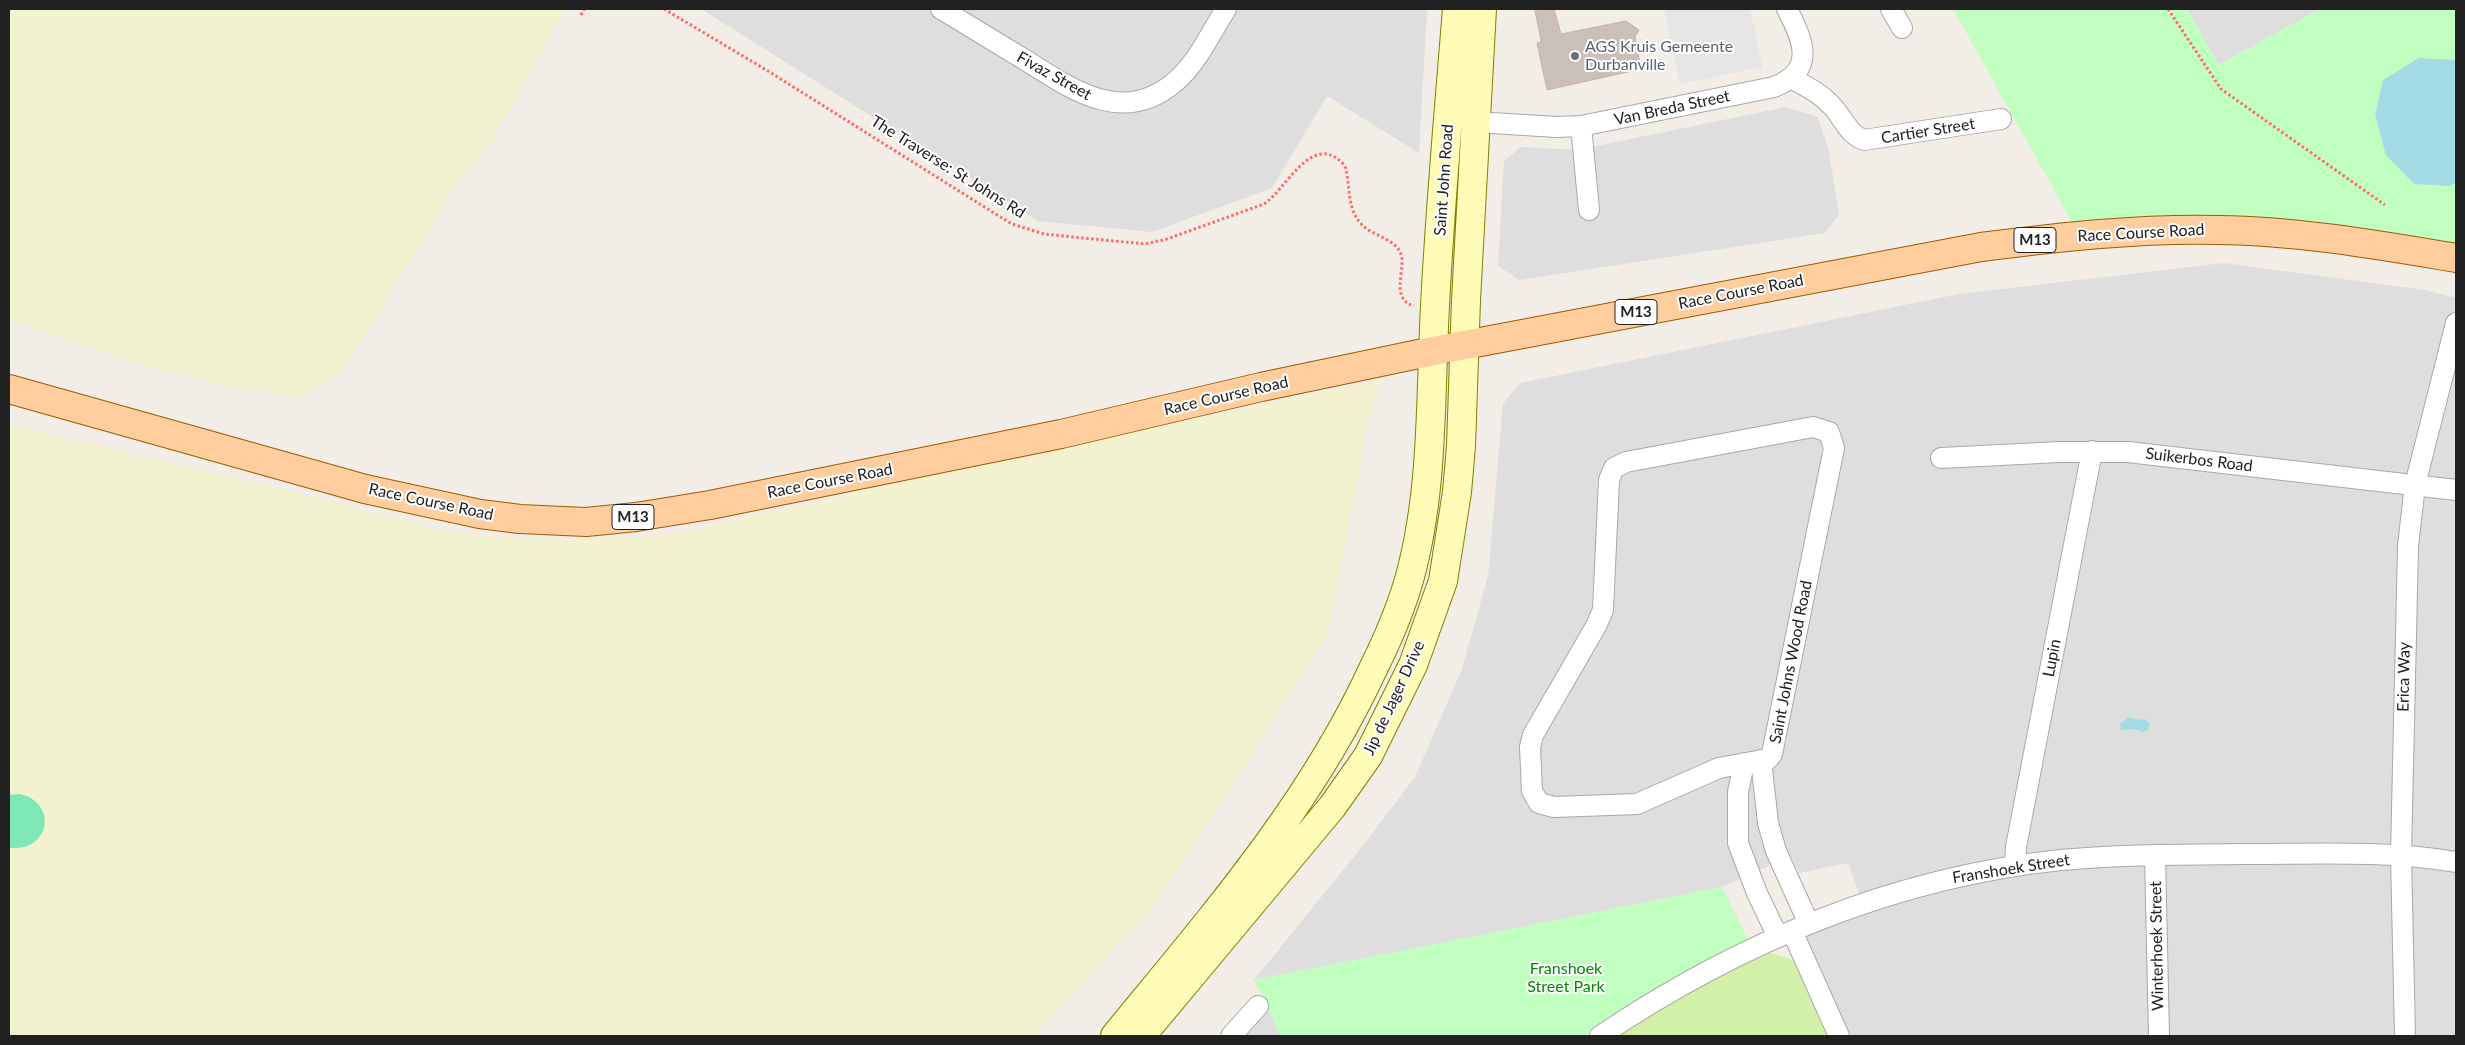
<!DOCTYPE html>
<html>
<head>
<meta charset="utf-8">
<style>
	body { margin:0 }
	#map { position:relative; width:2465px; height:1045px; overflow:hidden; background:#f2ede6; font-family:Lato,sans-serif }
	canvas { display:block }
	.frame { position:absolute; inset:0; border:10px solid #212121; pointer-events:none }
</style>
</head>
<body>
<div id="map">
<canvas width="2465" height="1045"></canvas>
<div class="frame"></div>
</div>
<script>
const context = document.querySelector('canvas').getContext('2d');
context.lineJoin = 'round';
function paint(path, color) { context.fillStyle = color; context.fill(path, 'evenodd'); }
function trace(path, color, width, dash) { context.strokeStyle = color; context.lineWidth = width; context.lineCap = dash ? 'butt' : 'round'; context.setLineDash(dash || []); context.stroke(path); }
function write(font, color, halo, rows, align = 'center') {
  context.font = font + ' Lato,sans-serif'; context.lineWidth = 4; context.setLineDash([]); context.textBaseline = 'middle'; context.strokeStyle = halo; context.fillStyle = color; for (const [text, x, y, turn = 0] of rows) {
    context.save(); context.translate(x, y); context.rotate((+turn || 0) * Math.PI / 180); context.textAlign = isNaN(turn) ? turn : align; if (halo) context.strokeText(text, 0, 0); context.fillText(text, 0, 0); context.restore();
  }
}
const residential = new Path2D(`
	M701,9H1427L1419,153L1327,96L1272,188L1152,232L1038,221Z
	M2187,9H2320L2218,65Z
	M1786,107L1818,117L1829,152L1839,214L1825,233L1519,280L1498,266L1504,161L1521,147L1577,150Z
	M2224,263L2425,290L2456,298V1036H1838L1792,932L1863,904L1848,863L1799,873L1791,856L1722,887L1254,980L1365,843L1415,777L1462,669L1488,576L1503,404L1520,383L1959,294Z
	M1263,998L1281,1036H1230Z`);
const farmland = new Path2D(`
	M9,9H565L489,147L460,178L345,369L300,397L247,390L144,366L9,320Z
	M1381,380L1368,423L1327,637L1155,905L1033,1036H9V425L310,496L449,533L545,540L672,535L1066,445Z`);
const grass = new Path2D(`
	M1769,952L1795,961L1829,1036H1618L1679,998Z`);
const park = new Path2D(`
	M1953,9H2187L2219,65L2320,9H2456V243L2315,223L2107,220L2072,222Z
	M1722,887L1748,940L1651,992L1585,1036H1281L1254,980Z`);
const pitch = new Path2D(`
	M20,794C58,803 50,851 11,848L9,847V795Z`);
const parking = new Path2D(`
	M1664,9H1750L1762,67L1680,84Z`);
const water = new Path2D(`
	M2419,58L2456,60V183L2449,186L2414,184L2386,155L2375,115L2383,80Z
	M2129,717L2138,720L2145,719L2149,723V729L2143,732L2133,729L2121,730L2120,724Z`);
const building = new Path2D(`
	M1535,9H1554L1561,34L1626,21L1639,30L1635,37L1641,69L1547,90L1537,43L1541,42Z`);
const path = new Path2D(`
	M664,9L768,71L994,213L1012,224L1044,234L1145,244L1167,239L1264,204C1286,190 1313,128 1345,166C1351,187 1346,208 1362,225C1374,237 1400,239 1402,259C1403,275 1392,300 1414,306
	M2168,9L2221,89L2385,205
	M581,15L584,9`);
const minor = new Path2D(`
	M941,9C968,25 995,42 1022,58C1070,88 1123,128 1176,81C1198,62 1211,32 1226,9
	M1891,9L1902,28
	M1791,78C1805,86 1819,92 1830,104C1843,116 1847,134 1864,140L2001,119
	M1475,122L1557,127L1581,126L1774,87C1817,70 1803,40 1787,9
	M1581,126L1589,210
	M1813,427L1829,432L1834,448L1772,754L1768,759L1719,768L1637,804L1554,807L1539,803L1532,791L1530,747L1533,735L1596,626L1603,610L1609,480L1614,468L1626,462Z
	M1941,458L2060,452H2128L2456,490
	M1761,760L1768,823L1776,851L1809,924
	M1744,763L1738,792V843L1757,893L1778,937
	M2155,855L2159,1036
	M2015,866L2016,847L2092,451
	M1792,931L1839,1036
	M1231,1036L1258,1006
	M1600,1036C1738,943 1895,877 2061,860C2121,854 2181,855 2241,854C2313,854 2385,850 2456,862
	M2405,1036L2401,855L2408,546L2415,485L2456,323`);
const secondary = new Path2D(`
	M1115,1036C1210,920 1310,806 1373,669C1387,641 1400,611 1409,580C1434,491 1430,398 1435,306C1440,207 1449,108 1457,9
	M1141,1036L1332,807L1368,756L1413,665L1443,581L1457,492L1461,446L1466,300L1482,9`);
const primary = new Path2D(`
	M9,389L365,489L480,514L520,519L586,522L636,517L710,505L1061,434L1261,387L1433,351L1981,247C2060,237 2140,228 2219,230C2298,231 2378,245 2456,258`);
const markers = [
	[1575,56,5,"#6b7280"]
];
const shields = [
	[2035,240,42],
	[1636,312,42],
	[633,517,42]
];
const shieldNames = [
	["M13",2035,240],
	["M13",1636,312],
	["M13",633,517]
];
const worshipNames = [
	["AGS Kruis Gemeente",1585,47],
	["Durbanville",1585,65]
];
const streetNames = [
	["Fivaz Street",1054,76,29],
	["Van Breda Street",1672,108,-12],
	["Cartier Street",1928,131,-9],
	["The Traverse: St Johns Rd",948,167,32],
	["Saint John Road",1444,180,-86],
	["Race Course Road",2141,233,-3],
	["Race Course Road",1741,292,-11],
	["Race Course Road",1226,396,-13],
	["Suikerbos Road",2199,460,7],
	["Race Course Road",830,481,-11],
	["Race Course Road",431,502,12],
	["Lupin",2052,658,-79],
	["Saint Johns Wood Road",1791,662,-79],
	["Erica Way",2404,677,-89],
	["Jip de Jager Drive",1394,698,-65],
	["Franshoek Street",2011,869,-9],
	["Winterhoek Street",2157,946,-91]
];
const parkNames = [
	["Franshoek",1566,969],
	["Street Park",1566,987]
];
paint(residential, '#dfdede');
paint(farmland, '#f2f2d0');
paint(grass, '#d2f0a8');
paint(park, '#c1ffc0');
paint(pitch, '#7de8b5');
paint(parking, '#e5e5e5');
paint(water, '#a3dbe4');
paint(building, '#cbbfb9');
trace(building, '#c5b2a7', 1);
trace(minor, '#a8a8a8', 22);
trace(secondary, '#7d7f00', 30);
trace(primary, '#9d5b00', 30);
trace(path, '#ff6d6a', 3, [2.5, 2.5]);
trace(minor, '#fff', 20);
trace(secondary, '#fffcb7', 28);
trace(primary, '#ffcd9e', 28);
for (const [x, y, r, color] of markers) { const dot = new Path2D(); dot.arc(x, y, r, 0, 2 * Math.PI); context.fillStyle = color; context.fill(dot); trace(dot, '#fff', 2); }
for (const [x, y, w] of shields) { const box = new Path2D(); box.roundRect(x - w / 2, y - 12.5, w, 25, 4); context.fillStyle = '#fff'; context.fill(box); trace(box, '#212121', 1); }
write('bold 15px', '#212121', null, shieldNames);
write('16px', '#5b616d', '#fff', worshipNames, 'left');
write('16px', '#212121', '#fff', streetNames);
write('16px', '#028701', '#fff', parkNames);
</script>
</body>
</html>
